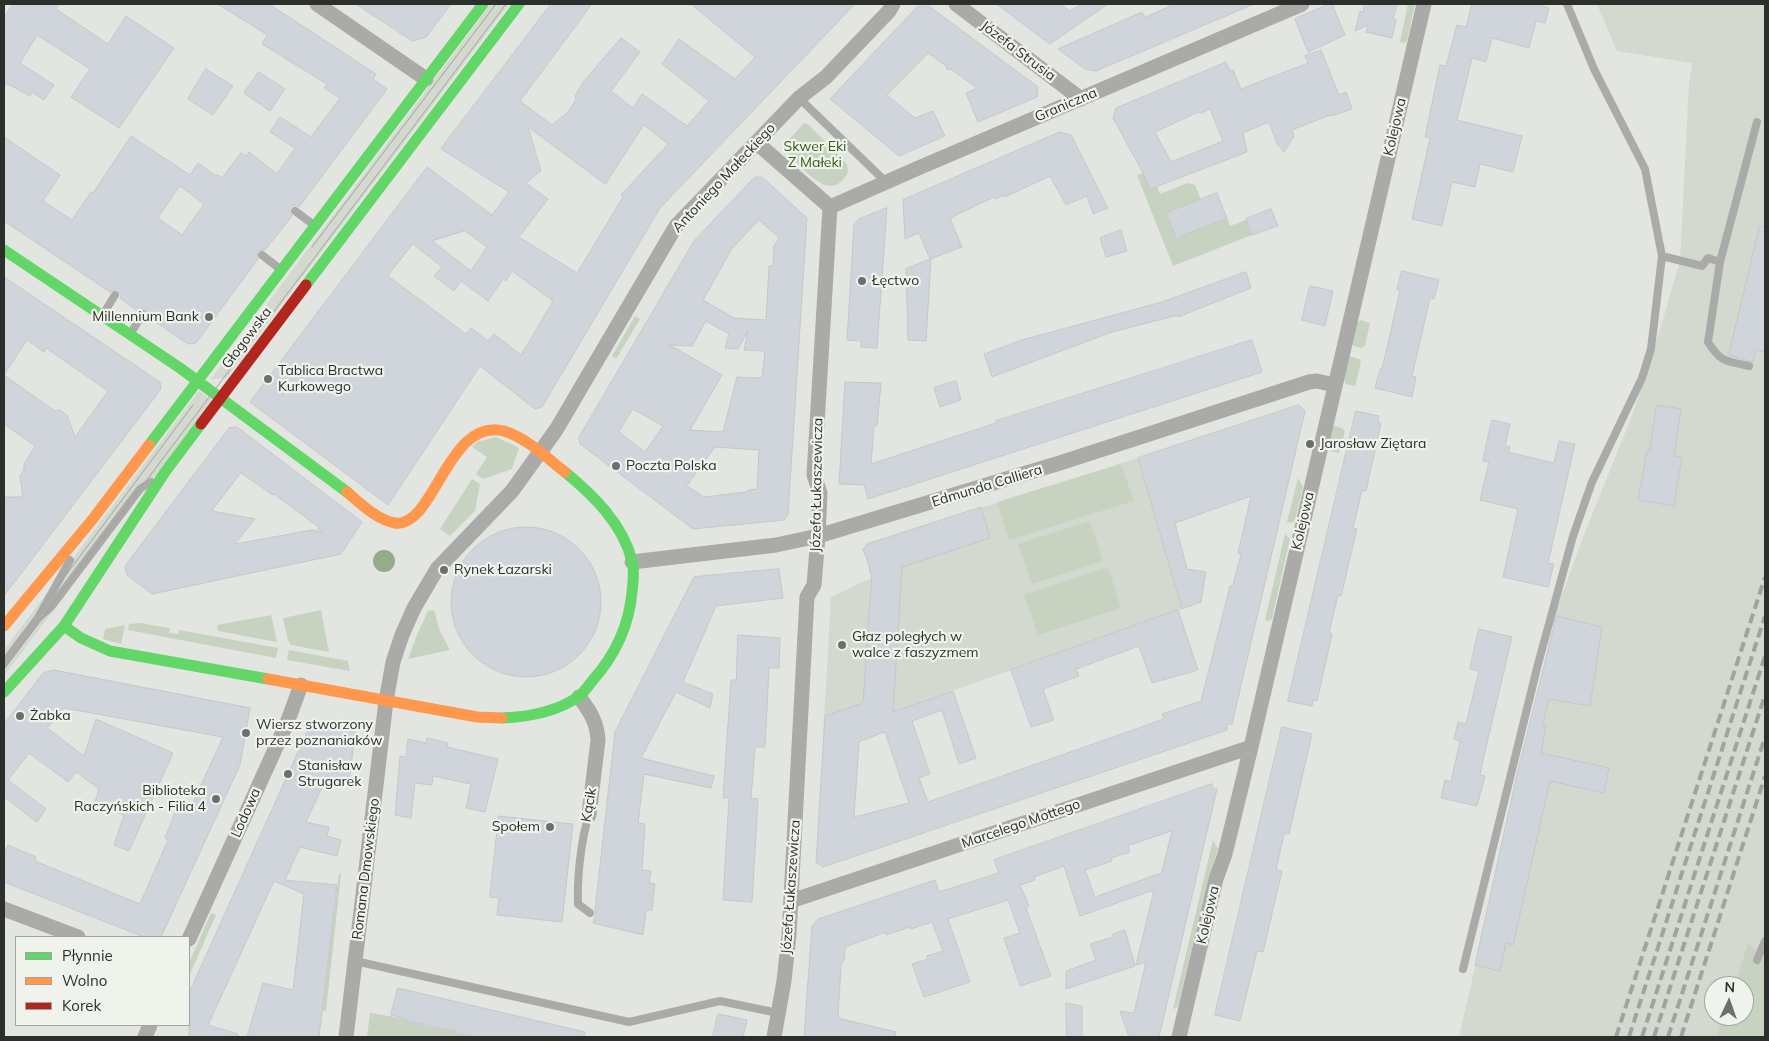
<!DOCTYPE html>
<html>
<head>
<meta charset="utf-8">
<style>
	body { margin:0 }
	#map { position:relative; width:1769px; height:1041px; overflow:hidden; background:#e2e5e0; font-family:Mulish,sans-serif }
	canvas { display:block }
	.frame { position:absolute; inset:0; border:5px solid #2d2f2c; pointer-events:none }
	.legend { position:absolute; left:15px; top:936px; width:175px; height:90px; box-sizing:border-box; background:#eff3ec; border:1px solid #a1a59f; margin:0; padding:6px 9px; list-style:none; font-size:15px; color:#2d2f2c }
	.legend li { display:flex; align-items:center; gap:10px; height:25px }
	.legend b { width:25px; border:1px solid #a1a59f }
	.north { position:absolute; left:1704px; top:976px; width:50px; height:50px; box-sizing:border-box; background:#eff3ec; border:1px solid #a1a59f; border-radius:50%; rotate:3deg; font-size:14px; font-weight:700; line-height:20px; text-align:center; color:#2d2f2c }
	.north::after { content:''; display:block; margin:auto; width:18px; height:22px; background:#6c6f6b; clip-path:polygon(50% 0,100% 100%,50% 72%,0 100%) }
</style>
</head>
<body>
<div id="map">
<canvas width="1769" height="1041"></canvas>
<div class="frame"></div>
<ul class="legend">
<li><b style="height:6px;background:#63d668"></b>Płynnie</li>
<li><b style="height:6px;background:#ff974d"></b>Wolno</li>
<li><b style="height:6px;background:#b3261e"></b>Korek</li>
</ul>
<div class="north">N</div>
</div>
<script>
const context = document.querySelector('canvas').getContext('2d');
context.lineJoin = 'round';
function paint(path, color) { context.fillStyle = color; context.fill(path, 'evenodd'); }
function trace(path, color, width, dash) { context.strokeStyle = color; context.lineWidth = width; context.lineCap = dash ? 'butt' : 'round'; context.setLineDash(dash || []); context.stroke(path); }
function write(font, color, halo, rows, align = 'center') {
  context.font = font + ' Mulish,sans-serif'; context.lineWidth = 4.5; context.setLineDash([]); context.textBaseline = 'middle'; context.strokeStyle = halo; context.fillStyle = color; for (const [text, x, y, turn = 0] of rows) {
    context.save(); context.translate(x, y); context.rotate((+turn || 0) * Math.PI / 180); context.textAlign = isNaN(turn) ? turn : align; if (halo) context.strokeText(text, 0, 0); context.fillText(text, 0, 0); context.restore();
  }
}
const built = new Path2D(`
	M491,4H509L226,378L211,379Z
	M1597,4H1765V1037H1459L1557,608L1584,535L1633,413L1657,340L1680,261L1689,83L1692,63L1617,51ZM1714,986H1744V1016H1714Z
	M199,391L212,400L4,676V650Z
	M1138,458L1182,609L823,737L831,597L871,578L867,557L862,550L867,546V544Z`);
const green = new Path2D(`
	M1408,4H1415L1407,41L1404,43L1400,42Z
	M804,123L809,125L847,164L848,172C831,207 801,166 786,151L783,146Z
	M1143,173L1157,186L1160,194L1187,183L1195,185L1201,200L1176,238L1227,218L1230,226L1246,220L1252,235L1173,266L1137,175Z
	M635,316L640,319L616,359L612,356Z
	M1361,320L1370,323L1365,346L1361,348L1351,345L1357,322Z
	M1349,356L1359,359L1361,362L1355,386L1346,384L1343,379Z
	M1333,425L1342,428L1345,431L1339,453L1330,451L1328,448Z
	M496,437L519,448L512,469L483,479L476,474L487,457L472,447L477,442Z
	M1121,464L1134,501L1009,540L997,502Z
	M1298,478L1303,487L1295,520L1291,523L1287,522Z
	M472,479L480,484L475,511L450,536L440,529Z
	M1090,521L1103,561L1032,584L1018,544Z
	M1285,534L1290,539L1272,619L1268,621L1265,620Z
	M1108,567L1121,608L1038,635L1024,595Z
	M321,610L329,652L291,645L288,640L283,618Z
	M434,610L440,631L450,650L408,659L417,635L428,611Z
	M271,615L277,642L218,631L217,625Z
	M140,623L170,628L169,633L178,634L179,630L278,648L276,658L128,630L129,624Z
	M125,625L121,644L103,639L105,629Z
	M289,650L348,661L350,671L287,660Z
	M1213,840L1218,849L1209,876L1178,1006L1174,1009H1173Z
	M339,874H341L326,1011L322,1010Z
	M211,913L216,915L189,976V963Z
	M1748,944L1765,958V1037H1716L1724,1016H1744V986H1734Z
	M370,1013L407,1019V1021L429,1027L430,1025L455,1031V1033L473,1037H367Z`);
const water = new Path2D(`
	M373 561a11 11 0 1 1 22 0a11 11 0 1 1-22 0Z`);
const building = new Path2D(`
	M13,4H59L56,9L108,44L126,16L174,48L119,128L71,97L90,69L37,35L20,63L54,85L44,100L32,92L30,96L6,83L4,88V18Z
	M218,4H269L376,74L373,79L387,89L299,207L295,205L291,207L289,211L292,216L265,250H260L257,252V257L258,259L196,343L188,344L148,317L149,314L146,310L143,308L138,311L120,298L121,295L118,291L115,289L110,292L4,221V137L60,175L43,201L72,220L91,192L93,193L131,136L190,175L198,163L216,176L218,175L222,178L241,153L246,156L249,152L277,174L295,148L270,132L280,117L311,137L340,98L324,88L327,84L262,44L267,35ZM180,186L204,204L182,235L158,218Z
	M356,4H451L426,37L413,41Z
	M551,4H592L520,101L552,125L568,112L576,100L575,96L584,81L621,38L640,52L611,91L633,108L642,94L687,126L709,101L662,64L679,39L735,79L755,57L691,4H855L660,208L542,407L535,409L480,366L388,505L250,402L427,167L492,215L509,192L441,149ZM644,125L668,144L621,195L623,197L577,273L519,237L548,199L526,183L541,171L528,127L605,184ZM465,231L487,247L471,271L432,241ZM413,244L442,267L434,276L454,291L461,281L488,301L503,279L506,281L512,271L553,301L521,355L494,334L488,341L471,328L466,334L388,276Z
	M997,4H1060L1070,11L1081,4H1108L1050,44Z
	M1175,4H1254L1096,71L1085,69L1058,49L1142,12L1145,17Z
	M1329,4H1332L1345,35L1308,52L1295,19Z
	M1365,4H1397L1393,19L1396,20L1392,38L1366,32L1368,25L1355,31L1360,11L1363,12Z
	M1472,4H1534L1549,8L1545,23L1536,21L1529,48L1492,38L1486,62L1472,58L1457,120L1522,136L1513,172L1480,164L1475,187L1452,182L1442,226L1412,219L1430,138L1425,137L1440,65L1446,66L1457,25L1466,27Z
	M929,6L1038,87L1037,97L978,122L966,93L977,88L951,69L947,70L946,66L928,53L887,95L915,118L933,111L945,136L899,156L830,99L917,7Z
	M1321,50L1339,95L1346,92L1352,109L1331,116L1330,115L1292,130L1294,136L1284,152L1277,144L1269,122L1243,133L1247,152L1150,189L1143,173L1113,118L1116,108L1226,62L1230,71L1233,70L1241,89L1308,63L1305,56ZM1210,109L1223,141L1171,162L1155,132L1198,112L1201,113Z
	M206,69L233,86L213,115L188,99Z
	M259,72L285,89L270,111L244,93Z
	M1060,132L1071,135L1108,208L1093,214L1087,196L1066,205L1050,176L1005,197L1004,195L996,199L994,197L950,218L962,247L930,259L919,233L905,239L903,200Z
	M755,177H762L807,218L788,515L784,520L693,529L580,444L579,437L694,241ZM759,220L779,238L774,246L773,266H769L766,320L734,318L703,300L731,250ZM706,321L729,334L725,348L738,349L748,331L744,350L765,351L762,378L737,377L723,432L690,430L722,375L670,345L692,346ZM633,409L663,426L645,452L619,432ZM715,447L759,450L757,489L748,490L746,492L704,497L687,486Z
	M1217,193L1227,218L1176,238L1166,213Z
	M887,208L877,348L861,347V341L847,340L854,225L859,219Z
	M1271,209L1278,226L1252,235L1246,219Z
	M1760,226H1765V352L1756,350L1753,362L1729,355Z
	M1121,230L1127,251L1106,257L1100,238Z
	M931,259L926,341L908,340L906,269Z
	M1402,271L1439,280L1434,299L1430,298L1412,376L1416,377L1412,397L1375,388L1380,369H1382L1400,291L1397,290Z
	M1246,272L1251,288L1178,317V315L1112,332L992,377L984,354L1022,340L1162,302Z
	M4,277L160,382L161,389L4,596V497H23L20,476L24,470V464L35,446L4,424V375L55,411L60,410L67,415L75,437L108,391L46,348L44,352L27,340L4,375Z
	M1310,286L1333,291L1325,326L1302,320Z
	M1252,340L1262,372L868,499L864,485L839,484L845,382L881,383L877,426H874L871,464L996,423V421Z
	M956,381L961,400L940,407L934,388Z
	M1299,405L1305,411L1232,724H1227V730L823,867L816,862L825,716L863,703L872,573H870L869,565L863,549L867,544L981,507L990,538L902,567L893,712L953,691L976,758L959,764L942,710L912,721L930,774L919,778L928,802L1164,719L1162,714L1201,701L1230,586L1233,585L1241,554L1238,553L1251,496L1175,523L1187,569L1206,572L1201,602L1182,609L1138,458ZM885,732L909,803L854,817L859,742Z
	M1657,405L1681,409L1674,456L1682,457L1674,506L1638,500L1647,451H1649Z
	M1356,411L1379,416L1378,423H1381L1366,491L1362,490L1353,528L1357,529L1341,596L1338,595L1329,633L1332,634L1317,701L1313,700L1312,706L1288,701Z
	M1492,420L1510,424L1505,446L1510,447L1508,452L1554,463L1559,441L1575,444L1548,563L1554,564L1548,587L1503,577L1518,509L1480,500L1489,462L1483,461Z
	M237,427L362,522L341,554L152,594L127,575L125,566L229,428ZM241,473L273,495L274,494L320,528L318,529L322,532L312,530L235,544L255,519L212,511Z
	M451 602a75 75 0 1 1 150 0a75 75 0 1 1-150 0Z
	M779,569L783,598L716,606L683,682L713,694L710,708L676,692L641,758L714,776L711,788L644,774L638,823L645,824L642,870L651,871L649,883L655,884L652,910H646L643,935L593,923L596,913L595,910L615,732L694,577Z
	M1178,610L1198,670L1152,683L1139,646L1076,669L1079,676L1043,689L1054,720L1031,727L1011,670Z
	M1557,616L1602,627L1590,706L1549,699L1542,726H1546L1541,753L1609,768L1604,793L1550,781L1513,945L1506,943L1500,971L1475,965L1517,774Z
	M1479,629L1512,637L1483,760L1480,775L1485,776L1477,806L1441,798L1445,780L1451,782L1460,741L1454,739L1458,722L1466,724L1479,671L1470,669Z
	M738,635L780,638L779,668H769L765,747H755L751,798L758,799L752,902L723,900L729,798H723L731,680H736Z
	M54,670L250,708L240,765L161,937H144L4,882V855L8,845L36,857L35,861L140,904L168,840L165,838L180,800L192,805L223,737L64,708L47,728L84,756L96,719L173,753L129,851L114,845L124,815L94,805L99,789L76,772L68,782L29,753L8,780L46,809L37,822L4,797V724L43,673Z
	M316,721L350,727L355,733L349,782L326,779L306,822L329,827L327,836L341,840L337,856L300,847L285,880L337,885L319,1037H247L263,983L293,990L304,894L274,881L208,1025L238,1034V1037H189V993L307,732L310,726Z
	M1282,727L1312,734L1289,834L1284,833L1276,870L1282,871L1263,952L1257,951L1240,1021L1215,1015Z
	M427,738L448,743L447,747L498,759L485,812L466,808L471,784L433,776L432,785L415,783L411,818L395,815L400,756L406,757L408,739L426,743Z
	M1212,784L1213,789H1217L1159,1037H1129L1120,1011L1134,1013L1146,962L1136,965L1154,890L1080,916L1064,866L1034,877L1035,880L1020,885L1029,906L1026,908L1051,976L1020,986L1004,938L1020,933L1008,900L948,919L970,982L924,997L912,964L928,959L927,956L943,951L932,922L911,929L910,927L886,935V932L845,947L844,960L841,965L838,1018L896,1032L895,1037H804L812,926L818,919L935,880L939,892L999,873L994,860ZM1172,831L1161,875L1158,874L1095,897L1085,870L1112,861L1111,858L1130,852L1128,846Z
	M499,816L573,824L562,922L497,915L499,898L490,897Z
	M1125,930L1135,966L1066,989V971L1096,960L1090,944L1113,937L1112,935Z
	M398,988L585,1032L584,1037H474L455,1033V1031L406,1021L407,1019L391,1015Z
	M1066,1003L1082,1006V1037H1067Z
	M718,1014L747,1020L743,1037H713Z`);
const lane = new Path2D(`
	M799,98L886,182
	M295,211L314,225
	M262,255L280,269
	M1662,256L1702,266L1708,258L1720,262
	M102,316L115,295
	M130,334L143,314
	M1749,366C1727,361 1721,363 1708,342L1720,262L1757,122
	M38,618L51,607L140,489L151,482
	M4,663L38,618L70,560
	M589,815C581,839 577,878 578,904L590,913
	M1757,960L1765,941
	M355,961L629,1022L720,1001L778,1013
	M1463,969L1538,664L1573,536L1592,482L1642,378L1651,349L1662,256L1645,169L1594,69L1567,4`);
const street = new Path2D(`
	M317,4L426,79
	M956,4L1081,99
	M757,143L830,207
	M830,207L916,169L1302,4
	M632,562L776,545L818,536L1063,462L1309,382L1317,381L1334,385
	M579,697C590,711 597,722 598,740L589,815
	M791,901L1251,747
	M4,909L78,937
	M189,939L287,723L301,685
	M145,1037L150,1025
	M346,1037L386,701L393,662L402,635L414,608L437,569L512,491L556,430L676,226L799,98L826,77L889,11L893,4
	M774,1037L784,981L789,935L807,597L814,585L818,536L820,493L814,475L830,207
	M1179,1037L1216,879L1225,854L1251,747L1424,4`);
const fast = new Path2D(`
	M4,250L180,368L347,492
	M306,285L519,4
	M149,445L483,4
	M64,626L81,638L110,651L268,679
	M4,692L64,626L165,472L201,424
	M502,718C528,717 556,712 578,697C584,693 588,686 593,680C616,654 629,626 632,592C633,582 635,571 632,561C623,524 593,495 565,472`);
const slow = new Path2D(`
	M347,492C360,503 377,520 395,523C434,529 448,416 504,431C527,438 547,458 565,472
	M4,626L92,520L149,445
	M268,679L477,717L502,718`);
const jam = new Path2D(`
	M201,424L306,285`);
const tram = new Path2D(`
	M312,247L496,4
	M36,615L193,405
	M4,669L506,4`);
const rail = new Path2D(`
	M1616,1037L1765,577
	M1629,1037L1765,616
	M1642,1037L1765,656
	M1654,1037L1765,695
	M1668,1037L1765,737
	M1681,1037L1765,776`);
const markers = [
	[862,281,5,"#6c6f6b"],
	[209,317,5,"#6c6f6b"],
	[268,379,5,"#6c6f6b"],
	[1310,444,5,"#6c6f6b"],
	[616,466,5,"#6c6f6b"],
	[444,570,5,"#6c6f6b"],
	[842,645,5,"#6c6f6b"],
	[20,716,5,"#6c6f6b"],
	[246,733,5,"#6c6f6b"],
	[288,774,5,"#6c6f6b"],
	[216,799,5,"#6c6f6b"],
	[550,827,5,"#6c6f6b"]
];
const streetNames = [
	["Józefa Strusia",1018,51,37],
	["Graniczna",1066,105,-23],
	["Kolejowa",1395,127,-77],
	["Antoniego Małeckiego",724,178,-47],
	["Głogowska",247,338,-53],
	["Józefa Łukaszewicza",817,485,-89],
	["Edmunda Calliera",987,486,-17],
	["Kolejowa",1303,521,-77],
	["Kącik",589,805,-80],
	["Lodowa",246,813,-66],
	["Marcelego Mottego",1021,824,-19],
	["Romana Dmowskiego",366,869,-83],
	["Józefa Łukaszewicza",791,887,-86],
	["Kolejowa",1208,915,-77]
];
const parkNames = [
	["Skwer Eki",815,147],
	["Z Małeki",815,163]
];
const poiNames = [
	["Łęctwo",872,281],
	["Millennium Bank",199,317,"right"],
	["Tablica Bractwa",278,371],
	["Kurkowego",278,387],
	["Jarosław Ziętara",1320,444],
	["Poczta Polska",626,466],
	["Rynek Łazarski",454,570],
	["Głaz poległych w",852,637],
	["walce z faszyzmem",852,653],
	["Żabka",30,716],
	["Wiersz stworzony",256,725],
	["przez poznaniaków",256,741],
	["Stanisław",298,766],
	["Strugarek",298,782],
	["Biblioteka",206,791,"right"],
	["Raczyńskich - Filia 4",206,807,"right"],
	["Społem",540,827,"right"]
];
paint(built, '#d3d9cf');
paint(green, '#c7d3c0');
paint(water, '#96ab88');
paint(building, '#cfd5db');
trace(building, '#c6c8c7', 1);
trace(lane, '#aaaba9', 8);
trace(street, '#aaaba9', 15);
trace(fast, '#63d668', 11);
trace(slow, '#ff974d', 11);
trace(jam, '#b3261e', 11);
trace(tram, '#a1a3a0', 1);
trace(rail, '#a1a3a0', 4, [10, 5]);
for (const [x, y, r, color] of markers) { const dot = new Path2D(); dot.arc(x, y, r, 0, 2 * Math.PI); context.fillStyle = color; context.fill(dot); trace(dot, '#eff3ec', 2); }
write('14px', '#2d2f2c', '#eff3ec', streetNames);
write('14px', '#365c15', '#eff3ec', parkNames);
write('14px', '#2d2f2c', '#eff3ec', poiNames, 'left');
</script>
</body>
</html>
